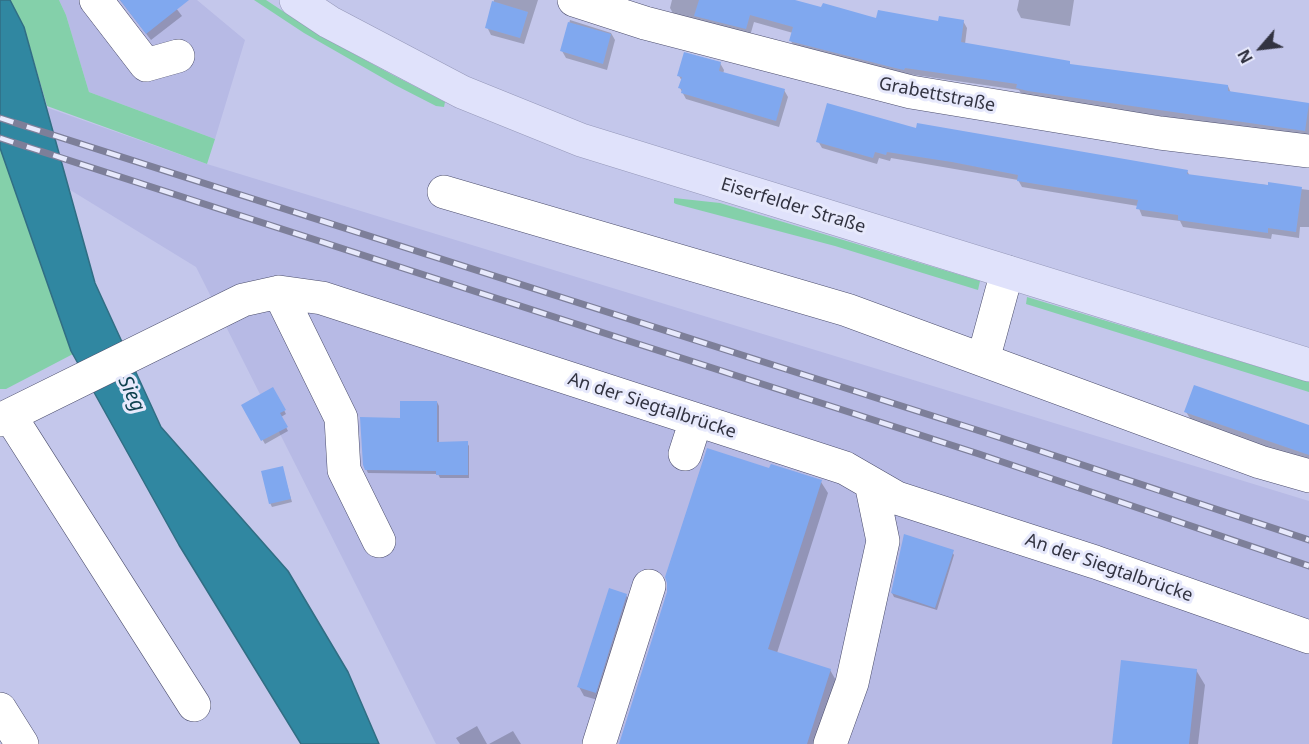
<!DOCTYPE html>
<html>
<head>
<meta charset="utf-8">
<style>
	body { margin:0 }
	#map { position:relative; width:1309px; height:744px; overflow:hidden; background:#c4c7eb; font-family:"Noto Sans",sans-serif }
	canvas { display:block }
	.north { position:absolute; left:1231px; top:18px; width:60px; height:60px; -webkit-text-stroke:4px #e7e9fc; paint-order:stroke; rotate:242deg; font-size:16px; font-weight:700; line-height:24px; text-align:center; color:#323341 }
	.north::after { content:''; display:block; margin:auto; width:21px; height:27px; background:#323341; clip-path:polygon(50% 0,100% 100%,50% 72%,0 100%) }
</style>
</head>
<body>
<div id="map">
<canvas width="1309" height="744"></canvas>
<div class="north">N</div>
</div>
<script>
const context = document.querySelector('canvas').getContext('2d');
context.lineJoin = 'round';
function paint(path, color) { context.fillStyle = color; context.fill(path, 'evenodd'); }
function trace(path, color, width, dash) { context.strokeStyle = color; context.lineWidth = width; context.lineCap = dash ? 'butt' : 'round'; context.setLineDash(dash || []); context.stroke(path); }
function write(font, color, halo, rows, align = 'center') {
  context.font = font + ' "Noto Sans",sans-serif'; context.lineWidth = 6; context.setLineDash([]); context.textBaseline = 'middle'; context.strokeStyle = halo; context.fillStyle = color; for (const [text, x, y, turn = 0] of rows) {
    context.save(); context.translate(x, y); context.rotate((+turn || 0) * Math.PI / 180); context.textAlign = isNaN(turn) ? turn : align; if (halo) context.strokeText(text, 0, 0); context.fillText(text, 0, 0); context.restore();
  }
}
const built = new Path2D(`
	M59,0H197L245,40L215,139L89,92L66,15Z
	M0,91L207,164L1309,501V744H436L196,267L0,147Z`);
const green = new Path2D(`
	M10,0H59L66,15L89,92L215,139L207,164L47,106L24,27Z
	M254,0H266L319,35L389,73L445,102L444,107L436,106L395,85L304,33Z
	M0,148L73,354L6,389H0Z
	M674,198L720,203L980,281L978,290L835,246L676,204L674,203Z
	M1027,297L1309,382V392L1026,304Z`);
const water = new Path2D(`
	M0,0H10L24,27L95,283L161,427L288,571L348,672L379,744H301L179,545L71,351L0,148Z`);
const shadow = new Path2D(`
	M120,0H170L182,16L151,40Z
	M494,0H538L524,44L491,35L487,27Z
	M672,0H787L878,20L940,22L963,21L967,28L965,44L1071,65L1228,86L1231,93L1309,104V135L1308,137L1076,104L1022,95L1019,90L908,74V76L795,48L791,41L793,33L754,22L750,36L674,15L670,8Z
	M1019,0H1074L1070,26L1021,18L1017,10Z
	M570,20L611,33L615,40L607,70L566,58L562,51Z
	M720,63L724,70L723,74L784,90L788,97L779,127L686,99L680,88L682,81L679,76Z
	M917,130L1187,171L1190,176L1309,190V227H1300L1299,238L1272,234L1271,239L1183,227L1180,221L1142,216L1138,206L1022,187L1018,180L891,158L890,161L879,158L877,164L822,148L818,141Z
	M273,389L286,414L281,417L288,431L265,444L243,405Z
	M437,402L439,406V443H467L469,446V478H440L438,474L368,473L364,465L402,419Z
	M1186,412L1309,427V463L1193,423Z
	M282,467L292,502L272,507L270,503Z
	M770,470L821,482L828,493L777,653L830,670L837,682L817,744H620Z
	M952,552L954,555L937,610L894,597L892,593Z
	M626,595L631,605L601,701L584,696L579,687Z
	M1196,670L1205,685L1198,744H1114Z
	M477,726L487,744H460L456,738Z
	M513,731L521,744H489Z`);
const building = new Path2D(`
	M120,0H189L146,34Z
	M699,0H795L821,7L823,3L876,18L878,10L938,21L939,16L964,20L961,42L1070,61V64L1228,85V91L1309,103L1305,131L1028,91L1016,88L1017,84L905,68L904,70L895,68L789,41L793,27L750,15L746,29L694,16Z
	M492,1L528,12L520,38L485,28Z
	M568,22L611,34L603,64L560,51Z
	M684,52L721,62L719,71L785,89L776,121L681,93L682,89L678,88L682,77L677,76Z
	M827,103L916,128L917,123L1188,170L1187,174L1268,185V182L1302,187L1296,232L1268,228V233L1178,220V215L1136,209L1138,200L1017,181L1018,175L952,162L887,152L886,155L875,152L873,158L816,142Z
	M1194,385L1309,425V455L1184,412Z
	M273,387L286,410L280,413L288,427L261,441L241,405Z
	M400,401H437V442L468,441V475H436V471L365,470L363,465L360,417L400,418Z
	M707,448L769,468L771,464L822,480L768,649L831,669L807,744H619L667,592V583L665,577Z
	M283,466L291,499L269,504L261,471Z
	M904,534L954,550L935,608L891,593Z
	M609,588L627,594L596,693L577,687Z
	M1121,660L1197,669L1189,744H1112Z`);
const minor = new Path2D(`
	M96,0L146,65L178,56
	M574,0L645,23L911,92L1160,133L1309,151
	M444,192L847,310L1260,462L1309,476
	M279,292L341,418L344,470L379,541
	M983,360L1007,272
	M10,416L194,705
	M0,420L243,300L279,292L322,298L845,468L897,498L1095,562L1309,637
	M685,454L696,420
	M0,709L22,744
	M599,744L649,586
	M830,744L852,683L883,541L871,483`);
const major = new Path2D(`
	M296,0L329,22L462,92L581,140L1309,365`);
const rail = new Path2D(`
	M0,118L983,432L1309,540
	M0,138L979,454L1309,566`);
const streetNames = [
	["Grabettstraße",937,95,11],
	["Eiserfelder Straße",793,206,17],
	["An der Siegtalbrücke",652,406,18],
	["An der Siegtalbrücke",1109,568,19]
];
const waterNames = [
	["Sieg",131,394,65]
];
paint(built, '#b7bae5');
paint(green, '#84d0aa');
paint(water, '#3087a1');
trace(water, '#316e84', 1.5);
paint(shadow, '#0003');
paint(building, '#80a8ef');
trace(minor, '#4c4e6d', 34);
trace(major, '#9598b9', 34);
trace(minor, '#fff', 33);
trace(major, '#e0e2fb', 33);
trace(rail, '#7d7f99', 7);
trace(rail, '#e7e9fc', 4.5, [14]);
write('18px', '#323341', '#e7e9fc', streetNames);
write('italic 20px', '#104251', '#e7e9fc', waterNames);
</script>
</body>
</html>
